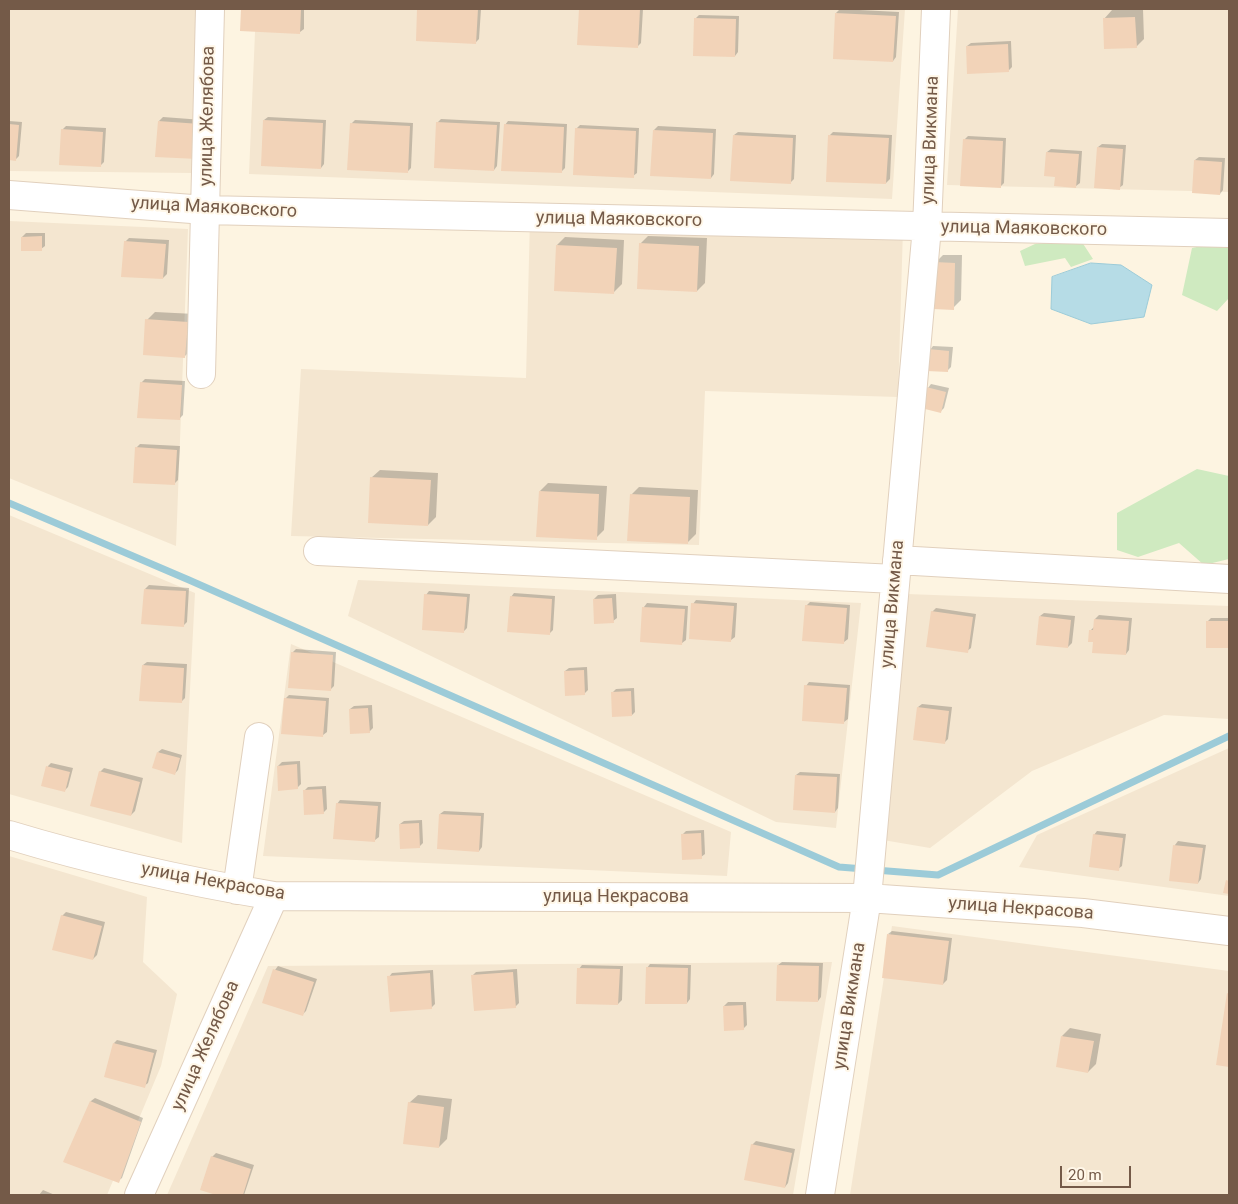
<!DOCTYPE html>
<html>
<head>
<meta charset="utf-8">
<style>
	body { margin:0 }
	#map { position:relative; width:1238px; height:1204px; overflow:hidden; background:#fdf4e1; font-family:Roboto,sans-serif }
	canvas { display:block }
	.frame { position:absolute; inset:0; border:10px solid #745a48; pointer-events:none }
	.scale { position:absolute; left:1060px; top:1166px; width:71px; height:22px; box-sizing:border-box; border:2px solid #745a48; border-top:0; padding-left:6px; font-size:15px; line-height:18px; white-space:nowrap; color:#745a48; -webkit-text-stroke:4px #fff7e8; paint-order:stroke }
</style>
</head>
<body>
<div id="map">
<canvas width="1238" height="1204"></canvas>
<div class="frame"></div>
<div class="scale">20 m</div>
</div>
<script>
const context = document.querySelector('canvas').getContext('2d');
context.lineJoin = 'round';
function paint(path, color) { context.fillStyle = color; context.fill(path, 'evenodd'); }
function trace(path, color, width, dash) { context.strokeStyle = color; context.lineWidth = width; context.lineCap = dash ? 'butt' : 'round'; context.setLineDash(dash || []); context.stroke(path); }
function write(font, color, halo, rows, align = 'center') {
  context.font = font + ' Roboto,sans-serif'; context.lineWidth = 4; context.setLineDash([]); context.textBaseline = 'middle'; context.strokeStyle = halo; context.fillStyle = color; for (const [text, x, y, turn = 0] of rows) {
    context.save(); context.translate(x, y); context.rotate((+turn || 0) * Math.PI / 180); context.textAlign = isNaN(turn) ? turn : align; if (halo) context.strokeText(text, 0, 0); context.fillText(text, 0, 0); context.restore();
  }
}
const residential = new Path2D(`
	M9,9H196L192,173L9,171Z
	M256,9H905L892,199L249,174Z
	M958,9H1229V192L947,185Z
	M530,218L903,228L898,397L705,391L699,545L291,536L301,369L526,378Z
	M9,221L188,229L176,546L9,478Z
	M9,515L195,593L182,843L9,794Z
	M358,580L861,603L836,828L776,822L348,616Z
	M907,594L1229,606V719L1164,715L1032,771L930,848L883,840Z
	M291,644L731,832L727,876L263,856Z
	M1229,748V896L1019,867L1037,835Z
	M9,856L147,897L143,962L177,994L161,1066L107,1195H9Z
	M892,926L1229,971V1195H850Z
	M832,962L793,1195H167L268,966Z`);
const green = new Path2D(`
	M1080,239L1093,259L1071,267L1065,258L1025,266L1020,251L1035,244Z
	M1229,240V298L1217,311L1182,295L1192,248Z
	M1197,469L1229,476V559L1204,565L1179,543L1138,557L1117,550V513Z`);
const water = new Path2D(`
	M1091,263L1121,265L1152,285L1144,317L1091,324L1051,309L1052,277Z`);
const shadow = new Path2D(`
	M242,9H304V29L300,32L241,29Z
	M418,9H481L479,39L476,42L417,40Z
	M580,9H643L641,43L637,47L579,44Z
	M840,9L899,12L896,57L893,61L836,13Z
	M975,9H1003L1002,10Z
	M1143,9L1144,39L1136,47L1104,19L1112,10Z
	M699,15L739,16L738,52L735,56L695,19Z
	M1011,41L1012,67L1009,70L967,46L971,43Z
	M163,117L203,120L201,154L159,121Z
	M268,117L326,120L324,164L321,168L264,120Z
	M441,119L500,122L497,166L494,170L437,123Z
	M355,120L413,123L411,168L408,171L351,124Z
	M9,121L22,122L19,156L16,159H9Z
	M508,121L567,124L565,168L561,172L505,125Z
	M580,125L639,128L637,173L633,176L576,129Z
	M66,126L106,128L104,162L100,166L62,130Z
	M658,126L716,129L714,174L711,178L654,130Z
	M738,132L796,135L794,179L790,183L734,135Z
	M833,132L892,135L890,179L886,183L829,136Z
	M968,136L1006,138L1004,183L1000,187L964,140Z
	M1102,144L1126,145L1123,185L1119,188L1098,147Z
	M1051,149L1082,151L1080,183L1076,186L1056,176L1047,152Z
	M1199,157L1225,158L1223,190L1220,194L1195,160Z
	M26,233H45V246L41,249L22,237Z
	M648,236L707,238L705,283L697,291L640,244Z
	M565,237L624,240L622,284L614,292L557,245Z
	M129,238L169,240L167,274L163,278L125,242Z
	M943,255H962L961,300L953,308L935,263Z
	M155,312L195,314L193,348L185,356L147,320Z
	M933,346L953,347L951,367L947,371L930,350Z
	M145,379L185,381L183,415L179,419L141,383Z
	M931,384L949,388L944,408L940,412L928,388Z
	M140,444L180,446L178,480L174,484L136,448Z
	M380,470L438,473L436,517L428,525L371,478Z
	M548,483L607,486L604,530L596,538L540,491Z
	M639,487L698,490L696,534L688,542L631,495Z
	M149,585L189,588L187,622L183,626L145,589Z
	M429,591L470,594L467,628L464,631L426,595Z
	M514,593L555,596L553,630L549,634L511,597Z
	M616,594L617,618L613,621L594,599L598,595Z
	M696,600L737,603L735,637L731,640L693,604Z
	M810,602L850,605L848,639L844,642L806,606Z
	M647,603L688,606L686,640L682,643L641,641L644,607Z
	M936,608L976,614L971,648L967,651L932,612Z
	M1044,613L1075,616L1072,643L1068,647L1040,616Z
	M1099,615L1132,618L1129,650L1126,654L1094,641L1090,631L1094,627L1095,619Z
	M1211,618H1229V647H1207V622Z
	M296,649L336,652L334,686L330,690L292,653Z
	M147,662L187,664L185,698L181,702L143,665Z
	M587,667L588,690L584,694L565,671L569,668Z
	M809,682L850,685L848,719L844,722L806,686Z
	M634,688L635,712L632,715L612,693L616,689Z
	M289,695L329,698L327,732L323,735L285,699Z
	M922,704L952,707L948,739L944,743L918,707Z
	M372,705L373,728L369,732L350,709L354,706Z
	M162,749L182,755L178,770L175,773L158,752Z
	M300,761L301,784L297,788L278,766L282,762Z
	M51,763L73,768L68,787L64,791L43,785L48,766Z
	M104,768L143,778L135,811L131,815L100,772Z
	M800,772L840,774L838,808L835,812L796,775Z
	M326,786L327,809L323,813L304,791L308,787Z
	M340,800L381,802L379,837L375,840L337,804Z
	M444,811L484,813L482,847L479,851L440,814Z
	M422,820L423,843L419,847L400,824L404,821Z
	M704,830L705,854L701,857L682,835L686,831Z
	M1097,831L1126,834L1122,866L1118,869L1094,835Z
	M1178,841L1206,845L1201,879L1198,883L1170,880L1175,845Z
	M66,912L105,922L97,955L93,959L62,916Z
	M892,931L952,938L947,980L943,984L888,934Z
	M782,962L823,963L821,997L818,1001L778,965Z
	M650,964L691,965L690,999L687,1003L647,968Z
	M582,965L623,966L622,1000L618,1004L579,969Z
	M278,966L317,979L306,1011L302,1015L275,970Z
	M517,969L519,1003L515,1007L472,976L476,972Z
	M433,970L435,1004L431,1008L389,977L392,973Z
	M1229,993V1066L1217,1064Z
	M728,1002H746L747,1025L743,1029L724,1006Z
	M1070,1028L1101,1034L1096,1064L1088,1072L1062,1036Z
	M117,1040L157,1050L148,1083L144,1086L114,1043Z
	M418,1095L452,1099L447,1139L439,1147L409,1103Z
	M95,1098L143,1118L122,1178L118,1181L65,1162L91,1101Z
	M756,1141L795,1149L788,1183L785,1187L752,1145Z
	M216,1153L254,1165L244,1195H220L201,1189L212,1157Z
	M43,1190L55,1195H39Z`);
const stream = new Path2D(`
	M9,503L189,580L839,867L864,869
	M875,870L938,875L1229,736`);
const building = new Path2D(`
	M241,9H301L300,34L240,31Z
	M417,9H478L476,44L416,41Z
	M579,9H640L638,48L577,45Z
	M835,13L896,16L893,62L833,59Z
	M1135,17L1137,48L1104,49L1103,18Z
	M694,18L736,19L735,57L693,56Z
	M1008,44L1009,72L967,74L966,46Z
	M263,120L323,123L321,169L261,166Z
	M158,121L200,124L198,159L155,157Z
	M436,122L497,125L494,171L434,168Z
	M350,123L410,126L408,173L347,170Z
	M9,124L19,125L16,161L9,160Z
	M504,124L564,127L562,173L501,171Z
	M575,128L636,131L634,178L573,175Z
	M61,129L103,132L101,167L59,165Z
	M653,130L713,133L711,179L650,176Z
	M733,135L793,138L791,184L730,181Z
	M828,135L889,138L886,184L826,182Z
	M963,139L1003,141L1001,188L960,186Z
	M1097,147L1123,149L1120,190L1094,188Z
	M1046,152L1079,154L1076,188L1054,186L1055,177L1044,176Z
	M1194,160L1222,162L1220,195L1192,193Z
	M42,236V251H21V237Z
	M124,241L166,244L163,279L121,277Z
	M639,243L699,246L697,292L637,289Z
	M556,245L617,248L614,294L554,291Z
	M934,262L955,263L954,310L933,309Z
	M145,319L188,322L185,358L143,355Z
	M928,349L949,351L948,372L927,371Z
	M140,382L182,385L180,420L137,418Z
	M926,387L946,392L941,413L921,408Z
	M135,447L177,450L175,485L133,483Z
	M370,477L431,480L428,526L368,523Z
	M539,491L599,494L597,540L536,537Z
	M630,494L690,497L688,544L627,541Z
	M144,589L186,591L184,627L141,624Z
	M424,594L467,597L464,633L422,630Z
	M510,596L552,599L550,635L507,632Z
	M612,598L614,623L594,624L593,599Z
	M691,603L734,606L731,642L689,639Z
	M805,605L847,608L844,644L802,641Z
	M642,607L685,609L682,645L640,642Z
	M931,611L973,617L968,653L926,647Z
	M1039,616L1071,620L1068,648L1036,645Z
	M1094,619L1129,621L1126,655L1092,653L1093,642H1088L1089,630H1093Z
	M1206,621H1229V648H1206Z
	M291,652L333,655L331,691L288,688Z
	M142,665L184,668L182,703L139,701Z
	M584,670L585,695L565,696L564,671Z
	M804,685L847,688L844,724L802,721Z
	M631,691L632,716L612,717L611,692Z
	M284,698L326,701L323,737L281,734Z
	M917,707L949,711L945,744L913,740Z
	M368,708L370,733L350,734L349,709Z
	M157,752L180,758L175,775L152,768Z
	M297,764L298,789L278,791L277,766Z
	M46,766L70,772L65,792L41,786Z
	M99,771L140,782L131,816L90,806Z
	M795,775L837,777L835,813L793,810Z
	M322,789L324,814L304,815L303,790Z
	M336,803L378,806L375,842L333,839Z
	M439,814L481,816L479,852L437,849Z
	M419,823L420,848L400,849L399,824Z
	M701,833L702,859L682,860L681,834Z
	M1093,834L1123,838L1119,871L1089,867Z
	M1173,845L1203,848L1198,884L1169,881Z
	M1226,880L1229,881V894L1223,893Z
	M61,915L102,926L93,960L52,950Z
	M887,934L949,941L943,985L882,978Z
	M777,965L819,966L818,1002L776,1001Z
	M646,967L688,968L687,1004H645Z
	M577,968L620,969L618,1005L576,1004Z
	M273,969L314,982L303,1016L262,1003Z
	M513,972L516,1008L474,1011L471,975Z
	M430,973L432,1009L390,1012L387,976Z
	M1227,993L1229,994V1067L1216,1065Z
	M743,1005L744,1030L724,1031L723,1006Z
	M1061,1036L1094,1041L1088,1073L1056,1067Z
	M113,1043L154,1053L145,1088L104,1077Z
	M90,1101L141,1122L119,1183L63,1162Z
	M408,1102L444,1107L439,1148L403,1144Z
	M751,1144L792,1153L785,1188L744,1180Z
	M211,1156L251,1169L243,1195H216L200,1190Z`);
const street = new Path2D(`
	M9,195L205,210L1229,233
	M201,374L210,9
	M318,551L895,579
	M897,560L1229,579
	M9,835C95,861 185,881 274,896L867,898L1083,913L1229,931
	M237,890L259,737
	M139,1195L274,896
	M820,1195L867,898L927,227L936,9`);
const streetNames = [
	["улица Желябова",208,116,-89],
	["улица Викмана",931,140,-88],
	["улица Маяковского",214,208,3],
	["улица Маяковского",619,220,1],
	["улица Маяковского",1024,229,1],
	["улица Викмана",893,604,-85],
	["улица Некрасова",213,882,10],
	["улица Некрасова",616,897],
	["улица Некрасова",1021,909,4],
	["улица Викмана",850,1006,-81],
	["улица Желябова",206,1046,-66]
];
paint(residential, '#f4e6d0');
paint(green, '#cfeac0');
paint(water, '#b6dce6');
trace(water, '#9ccbd8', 1);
paint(shadow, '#0003');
trace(stream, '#9ccbd8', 7);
paint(building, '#f2d3b8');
trace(street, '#e1d0bd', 30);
trace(street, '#fff', 28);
write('18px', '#745a48', '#fff7e8', streetNames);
</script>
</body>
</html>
